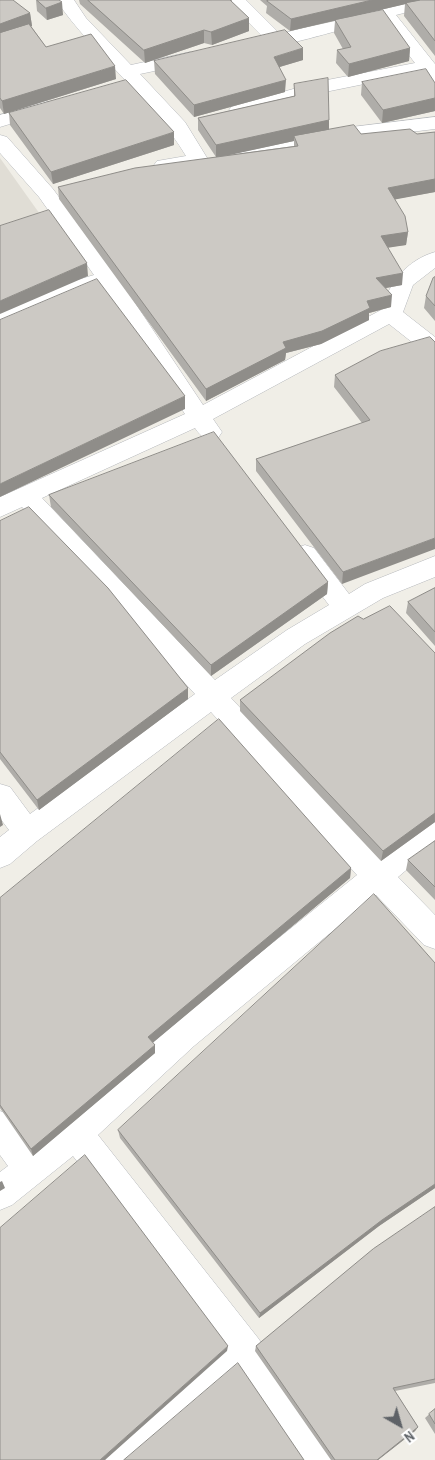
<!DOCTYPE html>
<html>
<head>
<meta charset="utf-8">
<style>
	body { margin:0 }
	#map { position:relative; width:435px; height:1460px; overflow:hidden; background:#f0eee7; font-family:"Archivo Narrow",sans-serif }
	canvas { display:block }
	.north { position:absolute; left:375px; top:1400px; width:50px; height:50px; -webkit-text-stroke:4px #fff; paint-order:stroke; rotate:142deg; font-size:14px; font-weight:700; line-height:20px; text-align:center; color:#5e6267 }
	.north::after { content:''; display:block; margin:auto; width:18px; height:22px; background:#5e6267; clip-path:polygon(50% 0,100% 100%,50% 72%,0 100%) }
</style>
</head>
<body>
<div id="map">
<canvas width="435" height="1460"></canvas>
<div class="north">N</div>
</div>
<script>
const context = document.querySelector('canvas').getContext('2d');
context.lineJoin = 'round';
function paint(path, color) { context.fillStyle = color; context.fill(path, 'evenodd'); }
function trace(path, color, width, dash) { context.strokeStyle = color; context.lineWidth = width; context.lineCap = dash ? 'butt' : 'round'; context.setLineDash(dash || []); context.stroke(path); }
const education = new Path2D(`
	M0,158L42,217L0,231Z`);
const minor = new Path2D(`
	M56,0H74L86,18L131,65L190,52L197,54L199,58L197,62L140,74L185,122L209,161L206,165L164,171L157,169L154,165L157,161L186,156C151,97 95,57 56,0Z
	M227,0H246L280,34L411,0H435V5L396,15L435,64V82L428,80L423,72L325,92L239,116L232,114L229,110L232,106L322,81L415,63L381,19C355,25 260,55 241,50L238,46L241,42L263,37Z
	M45,101L52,103L55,107L52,111L0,127V115Z
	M435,117V129L335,141L244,160L237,158L234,154L237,150L244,148L335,129Z
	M0,135L7,137L53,189L115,273L203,405L381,310C389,283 407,260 435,252V268L413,285L403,312L435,337V357L427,354L389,324L213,419L222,432L218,438C206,441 202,438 195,428L42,498L215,680L287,630L329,605L296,562L292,555L296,548L305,545L314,548L349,594L365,584L435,556V577L383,598L305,644L231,698L379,857L425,820L435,816V846L398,877L435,915V949L424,945L376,895L194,1046L98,1135L258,1338L333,1447L339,1460H298L242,1378L152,1460H105L111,1447L221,1349L73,1156L12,1205L0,1210V1172L8,1166L0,1155V1111L12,1116L33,1146L64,1121L172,1024L357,875L211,712L37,841L10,864L0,868V837L9,830L0,818V784L10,787L30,814L195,694L22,507L0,517V497L185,414L102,287L56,301L0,325V309L40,291L94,275L39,197L0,153Z`);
const wall = new Path2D(`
	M0,0L30,13L32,26H31L46,47L116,79L4,114L0,108Z
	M36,0H59L63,15L47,20L37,11Z
	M79,0H232V2L249,31L212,45L204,43L145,63L80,4Z
	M260,0H435V56L404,16L405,4L355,16L410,48L409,61L348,77L336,63L337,50L343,49L334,33L335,21L290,31L266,13L267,6Z
	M303,60L279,67L285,92L194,117L155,74L154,61Z
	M362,82L435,83V111L382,123L361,95Z
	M294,84L329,120V130L361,134H417L435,132V192L395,199L408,232L406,245L388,247L402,285L386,288L391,307L369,313V320L321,344L286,353L285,360L206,401L59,199L58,187L216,157L198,130V118L294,96ZM294,141V146L228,155Z
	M9,113L174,145L53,184L10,125Z
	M435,277V321L424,308L426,296Z
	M430,337L342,584L256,471V459L362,423L334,387L335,375Z
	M49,495L328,582L327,594L211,676L51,507Z
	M0,521L188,699L39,810L0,759Z
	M435,588V646L406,613L408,602Z
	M363,619L435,653V822L381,861L240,711V700Z
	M435,841V900L406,870L408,860Z
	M351,868L350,878L152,1043L155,1053L33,1156L0,1108V898Z
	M435,963V1188L379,1226L259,1318L120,1138L118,1130Z
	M435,1207V1383L395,1391L418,1427L415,1431L378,1460H331L255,1351L256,1346Z
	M435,1409V1434L425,1418Z`);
const shadedWall = new Path2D(`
	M372,0H423L290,31L291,19Z
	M62,2L63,15L47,20L46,8Z
	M30,13L32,26L0,37V24Z
	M249,18V31L212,45L211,32Z
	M204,30V43L145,63L144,50Z
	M303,48V60L273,69L274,57Z
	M410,48L409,61L348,77L349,64Z
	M115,66L116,79L4,114L2,101Z
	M286,80L285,92L194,117V105Z
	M435,98V111L382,123L383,110Z
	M329,120V133L294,136V141L216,158V145Z
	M174,132V145L53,184L51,172Z
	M435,179V192L387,201L388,188Z
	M408,232L406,245L380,249L381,236Z
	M87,263L88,276L0,314V301Z
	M403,273L402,285L375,290L376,278Z
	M392,295L391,307L369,313V320L321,344L286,353L285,360L206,401V389L283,342L367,301Z
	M185,396V409L0,497V484Z
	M435,538V549L342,584L343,572Z
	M328,582L327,594L211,676V665Z
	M188,688V699L39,810L37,800Z
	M435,813V822L381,861L383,851Z
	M0,814L3,825L0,827Z
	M351,868L350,878L149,1046L148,1037Z
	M155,1045V1053L33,1156L31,1149Z
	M2,1181L5,1188L0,1191V1182Z
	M435,1184V1188L379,1226L259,1318L260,1313L382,1220Z
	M228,1346L227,1351L105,1460H100Z
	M418,1427L415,1431L378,1460H377Z`);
const building = new Path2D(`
	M0,0H13L30,13L0,24Z
	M37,0H59L62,2L46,8Z
	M88,0H230L249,18L211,32L204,30L144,50Z
	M269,0H372L291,19L267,1Z
	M421,0H435V41L406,3Z
	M383,10L410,48L349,64L337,50L351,47L335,20Z
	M29,24L46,47L91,34L115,66L2,101L0,98V33Z
	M285,30L303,48L274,57L286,80L194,105L154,61Z
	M426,69L435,83V98L383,110L362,82Z
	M328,78L329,120L216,145L198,118L295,96L294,84Z
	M126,80L174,132L51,172L9,113Z
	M354,125L361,134L410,129L417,134L435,132V179L388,188L405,216L408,232L381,236L403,273L376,278L392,295L367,301L370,308L322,331L283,342L286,348L206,389L58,187L135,168L298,146L294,136Z
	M49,210L87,263L0,301V226Z
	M435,277V306L426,296L433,278Z
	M97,279L185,396L0,484V320Z
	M430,337L435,342V538L343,572L256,459L370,420L335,375L380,351Z
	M214,432L328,582L211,665L49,495Z
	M29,507L108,588L188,688L37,800L0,752V521Z
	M435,588V632L408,602Z
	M390,606L435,653V813L383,851L240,700L330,633L358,616L363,619Z
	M219,719L351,868L148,1037L155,1045L31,1149L0,1105V898Z
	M435,841V887L408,860Z
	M374,894L435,963V1184L382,1220L260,1313L118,1130Z
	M85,1155L228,1346L100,1460H0V1228Z
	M435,1207V1379L393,1388L418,1427L377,1460H335L256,1346L373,1249Z
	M238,1363L304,1460H124Z
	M435,1409V1424L429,1414Z`);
paint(education, '#e0ddd5');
trace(minor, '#b4b7bb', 1);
paint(minor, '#fff');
paint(wall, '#afada9');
paint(shadedWall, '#8f8d89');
paint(building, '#ccc9c4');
trace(building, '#8f8d89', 1);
</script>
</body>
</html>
